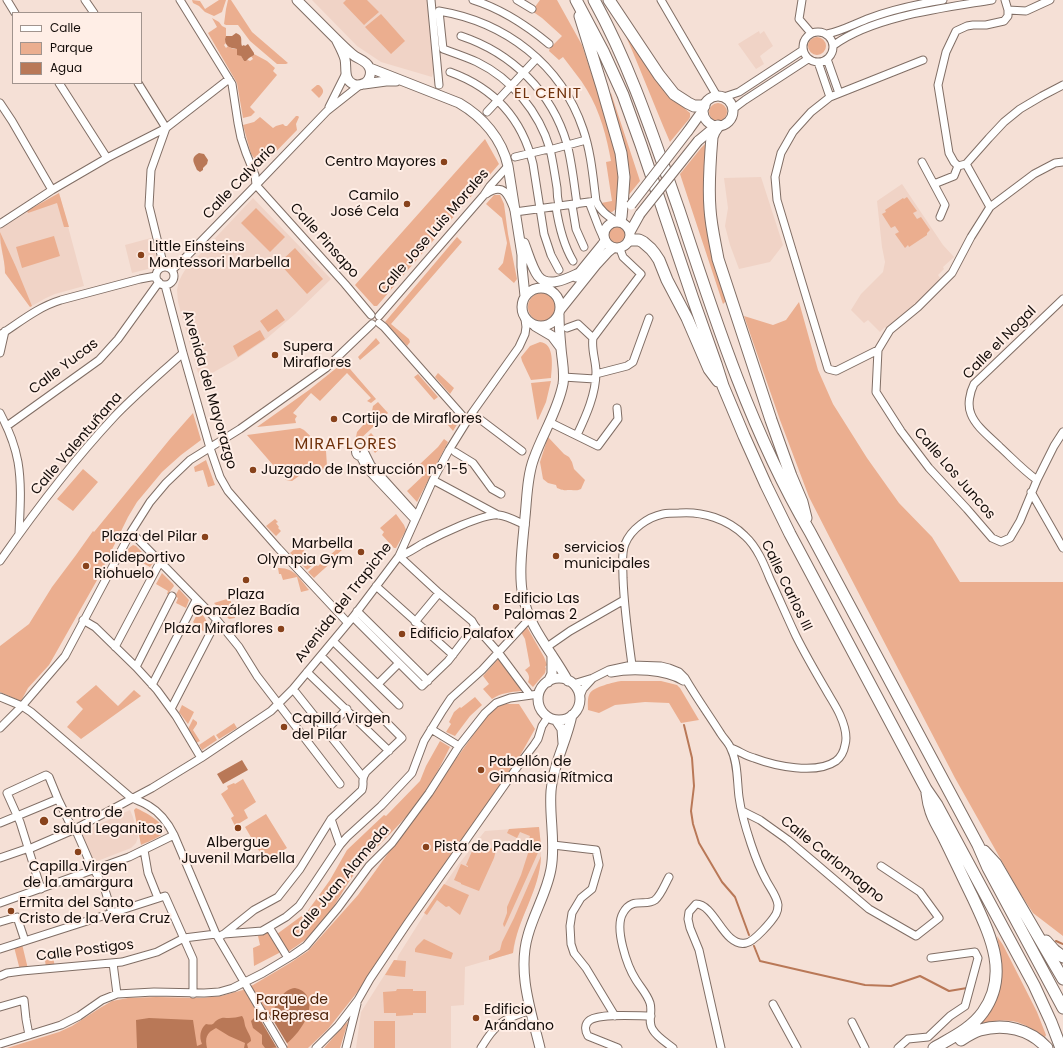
<!DOCTYPE html>
<html>
<head>
<meta charset="utf-8">
<style>
	body { margin:0 }
	#map { position:relative; width:1063px; height:1048px; overflow:hidden; background:#f5e0d6; font-family:Poppins,sans-serif }
	canvas { display:block }
	.legend { position:absolute; left:12px; top:12px; width:130px; height:72px; box-sizing:border-box; background:#ffeee6; border:1px solid #a1948e; margin:0; padding:5px 7px; list-style:none; font-size:12px; color:#130c09 }
	.legend li { display:flex; align-items:center; gap:8px; height:20px }
	.legend b { width:20px; border:1px solid #a1948e }
</style>
</head>
<body>
<div id="map">
<canvas width="1063" height="1048"></canvas>
<ul class="legend">
<li><b style="height:5px;background:#fff"></b>Calle</li>
<li><b style="height:11px;background:#ebae8f"></b>Parque</li>
<li><b style="height:11px;background:#b97857"></b>Agua</li>
</ul>
</div>
<script>
const context = document.querySelector('canvas').getContext('2d');
context.lineJoin = 'round';
function paint(path, color) { context.fillStyle = color; context.fill(path, 'evenodd'); }
function trace(path, color, width, dash) { context.strokeStyle = color; context.lineWidth = width; context.lineCap = dash ? 'butt' : 'round'; context.setLineDash(dash || []); context.stroke(path); }
function write(font, color, halo, rows, align = 'center') {
  context.font = font + ' Poppins,sans-serif'; context.lineWidth = 4; context.setLineDash([]); context.textBaseline = 'middle'; context.strokeStyle = halo; context.fillStyle = color; for (const [text, x, y, turn = 0] of rows) {
    context.save(); context.translate(x, y); context.rotate((+turn || 0) * Math.PI / 180); context.textAlign = isNaN(turn) ? turn : align; if (halo) context.strokeText(text, 0, 0); context.fillText(text, 0, 0); context.restore();
  }
}
const built = new Path2D(`
	M312,0H427L434,69L432,77L381,62L357,46Z
	M759,31L760,34L764,31L773,46L760,56L764,64L756,69L738,44Z
	M761,177L783,245L770,262L739,269L730,245L725,226L728,208L724,178Z
	M902,184L943,245L954,257L943,267L944,269L938,275L940,278L931,289L887,330L885,327L880,332L868,320L864,323L851,310L861,294L883,272L885,262L882,247L877,201Z
	M59,193L84,286L55,294L46,298L30,307L5,273V266L0,243V229L39,204Z
	M253,198L331,279L295,314L265,340L235,360L200,380L178,302L177,290L179,281L182,275L185,270Z
	M151,238L158,264L156,267L132,273L125,245Z
	M130,810L133,817L138,837L136,843L131,848L95,862L93,861L80,833Z
	M539,827L541,846V862L539,872L533,892L518,929L513,953L465,967L464,1005L451,1006V1048H356L361,1012L394,960H397L398,956L432,902L458,865L485,831Z`);
const green = new Path2D(`
	M192,0L200,1L205,9L219,0H226L222,12L214,16L205,12L199,6L193,3Z
	M228,0H231L252,32L288,63L286,64H277L250,41L238,25H226L224,24L226,9Z
	M346,0H367L379,12L364,25L343,3Z
	M540,0H557L582,45L613,138L619,171L617,206L616,209L612,212C606,212 603,208 601,203L612,201L606,162L611,161C607,138 600,111 587,90C580,78 571,68 563,57L559,60L549,51L550,48L562,36L542,18L532,11Z
	M381,14L405,41L391,54L365,27Z
	M212,18L219,22L222,26L226,28V37L225,40L226,43L224,45L226,48L228,46L233,49H237V53L241,56L244,61L248,60L250,61L253,59L251,56L254,55V54L267,61L275,68L273,71L277,75L250,107L255,112L251,116L243,118L237,83L208,33L217,27Z
	M618,19L672,98L690,113V117L689,119L670,142C652,101 637,59 618,19Z
	M808 46a9 9 0 1 1 18 0a9 9 0 1 1-18 0Z
	M317,85H319C325,90 324,93 319,98L311,90Z
	M611,93L640,181L627,197L610,98Z
	M709 112a9 9 0 1 1 18 0a9 9 0 1 1-18 0Z
	M296,116H298L299,117L296,124L297,130L261,167L251,154L243,125L254,122L260,117L273,128L276,126L283,124L285,126H287Z
	M485,139L499,164L377,306H374L355,285Z
	M705,144L706,146L704,164V186L718,272L726,301L723,304L680,174L701,148Z
	M59,193L69,227H64L57,203L28,213L27,211Z
	M494,195H500L504,204L508,234L517,279L514,283L498,269L503,263L507,243L502,218L486,204Z
	M907,197L917,211L913,213L917,219L921,217L930,230L927,233V235L909,247L908,245L905,248L895,234L899,232L895,226L891,228L882,214L886,212L885,210L903,198L904,199Z
	M256,208L285,237L270,252L241,223Z
	M608 236a9 9 0 1 1 18 0a9 9 0 1 1-18 0Z
	M0,232L16,267L32,306L30,307L5,273C5,259 0,247 0,232Z
	M54,236L60,256L22,268L16,247Z
	M457,237L462,242L391,324L409,339L410,342L407,346L385,322Z
	M295,248L323,279L307,294L279,263Z
	M528 307a14 14 0 1 1 28 0a14 14 0 1 1-28 0Z
	M799,302L818,370L833,404L867,458L899,503L932,537L960,582H1063V936L1033,913L1018,890L955,778L831,540L809,497L780,420L744,316L773,325L786,320Z
	M277,309L285,320L268,332L260,321Z
	M260,330L265,339L238,357L233,346Z
	M376,338L380,343L360,360L358,357Z
	M540,342C555,343 552,367 551,378L531,380L522,361L521,357L530,346Z
	M344,362L376,399L371,403L367,401L371,398L347,373L320,401L311,393L293,413L297,416L295,419L296,423L257,427L309,390Z
	M438,373L454,388L450,394L435,377Z
	M418,374L438,397L434,400L414,377Z
	M551,381L546,402L538,420L537,419L531,383Z
	M378,402L388,413L357,442L356,437L357,432L371,416L373,406Z
	M449,412L458,423L453,431L443,419Z
	M193,413L201,440L181,455L162,472L137,502L128,517L96,582L49,665L28,688L21,701L0,692V646L29,624L52,587L76,555L93,531L94,532L170,439Z
	M300,428L304,430L326,451L327,466L316,475L310,468L292,481L286,480L247,435Z
	M371,433L383,446L375,453L365,439Z
	M548,437L564,454L569,457L572,462L574,469L585,480L581,489C577,491 575,490 571,490C564,490 564,491 557,488L556,485L548,483L543,479L540,462Z
	M444,439L448,442L417,502L407,491L426,473L420,464L438,447Z
	M206,460L215,485L208,487L203,470L195,472L194,467Z
	M83,469L98,482L73,511L57,499Z
	M396,514L404,525L406,530L396,548H394L382,535L384,532L380,528Z
	M275,519L278,522L276,523L279,527L278,528L281,531L276,536L266,526Z
	M133,545L136,546L153,563L150,567L137,560L136,562L124,556L129,548Z
	M299,545L315,563L307,570L290,553Z
	M339,547L342,550L334,557L335,559L314,578L308,572L316,565L318,566Z
	M278,568C294,567 300,579 309,590L301,592L297,577L283,580L281,574H279Z
	M162,573L173,584L174,586L168,594H167L168,591L156,584Z
	M179,589L189,600L186,608L176,603L178,598L175,596Z
	M230,598L235,618L229,619L214,603Z
	M199,611C206,619 209,621 205,632L193,625L194,623L193,622Z
	M527,627L544,657L547,665L545,667L546,668L545,673L533,687L528,682C530,677 529,674 525,670L530,666L525,639L521,632Z
	M499,658L522,689L521,691C510,692 501,693 492,699L483,689L489,684L483,676Z
	M661,681L677,685L680,688L699,720L681,723L669,703L645,702L615,705L599,713L588,710C588,705 587,698 590,693C594,687 614,682 621,681Z
	M96,685L118,706L134,690L141,696L81,739L67,727L83,709L76,702Z
	M475,697L482,705L470,716L455,736L446,732L451,724L449,722L454,712L460,707L461,708Z
	M506,704H519L535,729L517,761L499,790L359,990L328,1029L308,1048H7L59,1032L72,1026L100,1008L112,1001L128,998L156,997L201,998L221,996L243,990L253,985L290,963L308,951L358,895L484,720L498,705Z
	M182,705L194,712L188,724L179,712Z
	M193,719L197,722V724L193,730L200,741L196,743L188,729Z
	M234,723L237,728L219,739L216,735Z
	M214,735L217,740L202,750L199,745Z
	M440,741L450,747C441,765 432,783 420,800C403,823 380,842 362,864C345,884 335,909 317,929C309,938 298,945 288,952L277,934L307,912L330,880L347,850L384,815L386,816L420,781L426,766Z
	M243,779L256,802L244,810L248,818L235,826L231,818L234,816L221,794L228,789L227,786L234,783L235,784Z
	M136,808C143,811 168,824 163,833C161,837 145,843 141,845L134,810Z
	M266,814L287,848L265,861L245,827Z
	M539,827L541,846L505,926L504,927L503,924L507,913V907L521,875L531,844L528,842L530,836L520,832L517,838L507,833L509,829Z
	M478,843L496,850L494,858L479,891L461,884V883L454,880L461,864L468,867V866L466,865L473,849L475,850Z
	M541,856C540,891 517,919 513,953L489,960V956L500,950L502,942L514,918Z
	M444,884L469,895L460,915L451,908L449,906L446,907L437,900L427,915L424,913Z
	M268,931L280,951L279,953L254,966L253,948L260,945L258,936Z
	M997,936L1003,945L1037,1012L1046,1035L1045,1037C1037,1034 1031,1027 1022,1024C1008,1018 992,1021 977,1025C983,1018 989,1012 993,1005C1006,984 1001,958 997,936Z
	M424,939L453,953L451,959L415,952V949L417,946Z
	M22,944L28,969L20,970L14,947Z
	M52,952L55,967H46L44,954Z
	M394,960L406,961L405,977L385,975Z
	M397,989H413V991H426V1013H413V1015L396,1016V1013H384L383,992L396,991Z
	M374,1021H395V1048H374Z
	M348,1022L340,1048H324L346,1023Z`);
const water = new Path2D(`
	M236,33C244,36 240,41 242,46L244,45L245,46L248,44L254,53V55L249,58L246,61H244L241,56L237,55V49C231,48 225,47 225,39L226,36H232Z
	M199,153L204,154L208,160L207,164L203,168V170L200,172L197,170C195,164 189,158 199,153Z
	M242,760L248,770L223,784L217,774Z
	M295,988C300,989 304,991 307,996C316,1011 298,1035 286,1044C280,1048 273,1048 265,1048L262,1044V1035L253,1028L251,1021L255,1017L273,1011C278,1002 283,989 295,988Z
	M242,1016C245,1020 244,1024 246,1028C248,1033 251,1036 251,1041L247,1044L248,1048H244L245,1043L229,1036L216,1028C206,1033 205,1038 207,1048H137L136,1020L149,1018L193,1020L197,1046L202,1044C199,1037 200,1029 206,1024C216,1026 212,1022 219,1019C223,1017 225,1018 229,1018C233,1018 238,1017 242,1016Z`);
const pier = new Path2D(`
	M267,1010L288,1045L287,1046L281,1048H277L257,1014Z`);
const stream = new Path2D(`
	M684,725L692,758L694,786L691,811L693,824L699,843L722,882L735,897L749,935
	M1056,941L1063,944
	M754,946L760,961L812,973L865,985L891,986L920,976L949,991L967,988`);
const minor = new Path2D(`
	M7,0L15,13
	M85,0L94,13
	M180,0L232,84L238,123L241,138L246,153L255,175L256,185
	M431,0L439,85
	M473,0C502,9 526,25 549,44
	M517,0L532,9
	M661,0L717,96
	M802,0L799,19L811,33
	M1005,0L1008,10V16L1004,21L986,25H973L967,26L956,31L946,52L938,85L949,153L954,162L958,166L966,164L989,138L1004,122L1020,109L1042,96L1063,85
	M1008,10L1026,11L1050,0
	M803 47a15 15 0 1 1 30 0a15 15 0 1 1-30 0Z
	M827,34C842,31 856,23 870,18C894,9 918,4 943,0
	M461,36C512,53 552,92 567,144C572,163 574,184 577,204
	M834,45C874,16 944,8 992,0
	M827,59L839,93
	M818,62L830,97
	M450,72C494,88 522,118 533,164L544,234L551,255L559,270
	M59,83L107,158
	M138,83L166,128
	M724,97L739,92L803,50
	M0,103L12,121L52,190
	M329,107L346,73
	M733,109L745,100L808,59
	M487,112L537,58
	M515,157L544,150L553,149L586,140
	M922,162L945,205L940,217
	M1063,162L1055,163L1034,174L990,207L971,237L952,273L918,307L890,330L878,350L876,392L901,431L929,468L967,509L992,538L1001,542L1010,538L1020,521L1037,480L1054,446L1063,432
	M966,164L990,207
	M934,184L954,176L958,166
	M256,185L345,284L371,315
	M486,194C505,181 509,197 515,212L596,201
	M589,202L599,228L603,237
	M572,205L576,229L584,247
	M559,206C558,201 557,194 557,188C555,175 553,162 550,149C539,112 512,79 477,62C466,57 454,53 443,49L439,11C505,22 561,64 583,129C591,152 593,177 596,201C600,211 608,216 617,222
	M556,207C559,227 563,244 573,261
	M0,224L52,190L107,158L166,128L229,79
	M164,267L149,206L151,170L166,128
	M156 276a9 9 0 1 1 18 0a9 9 0 1 1-18 0Z
	M172,270L181,262L256,185L327,111L360,85
	M165,285L183,353L210,448L220,477L228,491L248,514L278,548L348,623
	M379,316L484,195L490,186L508,166
	M379,323L384,327L467,421
	M567,328L578,324L593,338
	M0,335C20,322 38,307 61,300L140,279L156,276
	M878,350L836,371L828,369L777,200L775,177L781,153L793,132L811,112L830,97L923,60
	M0,353L5,331
	M596,374L627,366L633,362L649,318
	M563,377L595,379
	M0,413C8,428 15,445 18,462C22,486 20,510 19,534
	M477,417L522,451
	M549,422L598,446L618,419L617,408
	M7,426L99,360L118,339L159,282
	M577,435C586,416 596,394 596,372C596,361 591,349 593,338L641,274L623,257L620,249
	M355.5 452a4.5 4.5 0 1 1 9 0a4.5 4.5 0 1 1-9 0Z
	M455,452L473,463L492,489L501,494
	M365,453L371,465L417,516
	M360,456L367,469L415,520
	M433,480L498,515
	M1037,480C1023,470 1012,458 1000,447C990,437 976,427 971,414C967,405 970,392 974,384L1063,299
	M1031,492L1063,548
	M131,532L217,620L239,647L257,676L340,784
	M399,556L439,593L472,621L475,626L498,652L530,695
	M399,556C408,554 416,547 424,543C439,535 484,513 499,515C508,516 516,521 525,525
	M0,561C35,511 72,462 114,417C135,395 160,374 183,353
	M376,586L453,655
	M357,611L428,681
	M353,617L422,686L448,661L475,626
	M83,620L95,627L136,667L157,690L176,716L201,758
	M415,622L439,593
	M333,641L399,705
	M115,647L160,562
	M547,647L570,631L624,600
	M632,665C628,636 624,607 623,578C623,566 621,554 625,544C631,529 648,517 663,514C668,513 674,513 679,513C702,511 728,519 745,536C757,547 764,564 770,579C779,598 787,617 796,636C805,654 816,673 826,690C831,699 836,706 840,715C844,724 848,735 845,745C844,751 841,757 836,761C816,775 775,766 754,758C746,756 739,751 731,748
	M136,667L172,596
	M307,672L389,751
	M611,673C632,669 665,670 683,681
	M378,684L399,663
	M573,684L593,678L609,670L632,665L661,666L669,668L679,672L685,678C696,697 709,715 721,734C724,739 729,743 731,749C738,763 737,781 739,797C741,812 746,829 751,844C755,856 760,869 766,880C770,888 777,896 778,905C778,907 777,912 776,914C772,921 754,942 746,943C724,948 715,904 696,904L689,912L688,919L690,928L699,950L721,1048
	M152,685L196,600
	M293,689L363,777
	M580,696L583,689L593,678
	M0,697L22,706L31,712L129,796C135,800 143,802 149,806C161,813 168,823 174,835L216,934L283,1048
	M171,709L217,620
	M0,728L22,706L65,656L131,532L150,502L166,483L190,460L240,429L326,368L372,324
	M431,729L459,746
	M326,730L347,709
	M742,811L760,820L788,840L869,909L916,936L939,918L920,892L881,866
	M331,819L340,845
	M0,823L58,799
	M553,845L596,850L599,865L592,889L581,898L572,913L570,926L571,944L574,953L586,968L615,1016
	M29,849L73,830L152,788L201,758L271,711L293,689L353,617L399,556L433,480L449,450L472,413L519,347L525,334L526,327L525,319
	M144,850L148,873L158,898
	M0,858L29,848
	M669,877C665,884 661,895 655,900C646,907 632,896 623,913C614,928 627,966 636,980C641,988 647,994 650,1003C653,1012 647,1022 653,1030C657,1037 667,1043 673,1048
	M41,889L20,822L7,793L46,775L49,777L58,799L73,830L77,833L91,865L96,873L105,890L112,913
	M0,903L129,857L174,835
	M0,922L17,917L25,941
	M269,927L288,958
	M224,934L254,910L278,897L300,869L331,819L362,790C365,782 360,781 366,772L402,738L321,656
	M218,937L224,934L262,931L286,917L299,906L314,884L340,845L347,837L381,806L412,773L424,741L443,710L451,698L482,670L530,618
	M0,949L165,896L193,959V994
	M113,963L117,994
	M0,976L7,973L22,971L122,962L157,952L184,938L216,934
	M773,1004L797,1048
	M0,1007L24,1000L26,1019L29,1035
	M852,1022L865,1048
	M0,1044L61,1025L79,1016L102,1000L117,994L154,992L204,993L219,992L233,988L263,973L293,955L306,946L338,908L369,866L392,843L429,793L459,746L485,713L496,703L510,698L539,694
	M316,1048L338,1026L358,1000L370,979L407,924L518,766L534,745L538,739L542,726L548,717
	M346,1048L357,1004
	M481,1048C486,1040 491,1031 499,1025C507,1017 520,1014 531,1010
	M618,1048L588,1036C585,1031 584,1024 590,1020C601,1013 637,1016 651,1016
	M898,1048L908,1039L928,1037L950,1016L965,1006L978,958L975,952L931,958`);
const major = new Path2D(`
	M297,0C309,12 322,25 334,37C340,43 346,49 352,54C357,59 366,60 369,67C372,72 370,80 365,83C361,85 357,86 353,84C343,79 347,68 345,59C343,52 339,45 336,39
	M370,68L459,103C483,117 502,139 508,166L522,255V267L525,296
	M364,84L386,81H396
	M703 111a15 15 0 1 1 30 0a15 15 0 1 1-30 0Z
	M688,131L703,110
	M698,141L716,126
	M604 235a13 13 0 1 1 26 0a13 13 0 1 1-26 0Z
	M630,232L640,214
	M524,243C528,253 532,268 538,276C548,289 568,278 579,273
	M576,277L602,245L605,241
	M522 307a19 19 0 1 1 38 0a19 19 0 1 1-38 0Z
	M560,310L596,265L608,252L613,248
	M559,315C559,326 560,337 561,348C562,361 565,372 563,384C558,410 543,433 534,458C527,476 527,498 525,517C523,540 518,574 523,596C529,628 553,653 568,681
	M535,326L552,336L561,348
	M538 699a21 21 0 1 1 42 0a21 21 0 1 1-42 0Z
	M548,682L552,674V655
	M556,720L562,729L563,743
	M540,1048C531,1011 517,972 528,935C534,913 547,892 551,869C556,843 549,817 551,791C553,764 567,741 572,715`);
const highway = new Path2D(`
	M576,0L603,51L623,95L641,145L693,299L716,364L723,386L744,436L766,485L790,534L926,789L937,805L1034,985L1051,1022L1061,1048
	M594,0C631,67 654,139 679,210C715,320 751,432 810,532L978,845L988,868L1063,1008
	M609,0L659,75L674,94L688,103L694,106H704
	M580,16L602,87L621,153L624,177L622,206L621,217
	M718,126L714,132L712,137C710,161 708,185 710,209C711,226 715,242 718,259L771,420L791,476L802,502L806,518
	M630,240H639L643,242L651,249L655,254L659,260L667,280L687,318L709,369L718,381
	M927,793C928,798 928,803 930,808C932,818 939,828 944,838C954,858 963,878 973,898C990,935 1010,974 983,1012C971,1029 951,1038 934,1048
	M984,851L996,864L1063,979
	M1046,941L1054,950L1063,957
	M961,1040C967,1036 973,1032 980,1030C1004,1023 1030,1029 1047,1048`);
const majorBridge = new Path2D(`
	M631,205L688,131
	M640,214L698,141`);
const markers = [
	[444,162,4,"#88421b"],
	[407,204,4,"#88421b"],
	[141,255,4,"#88421b"],
	[275,355,4,"#88421b"],
	[334,419,4,"#88421b"],
	[253,470,4,"#88421b"],
	[205,537,4,"#88421b"],
	[361,552,4,"#88421b"],
	[556,556,4,"#88421b"],
	[86,566,4,"#88421b"],
	[246,580,4,"#88421b"],
	[496,607,4,"#88421b"],
	[281,629,4,"#88421b"],
	[402,634,4,"#88421b"],
	[284,727,4,"#88421b"],
	[481,770,4,"#88421b"],
	[44,821,5,"#88421b"],
	[238,828,4,"#88421b"],
	[426,847,4,"#88421b"],
	[78,852,4,"#88421b"],
	[11,911,4,"#88421b"],
	[476,1018,4,"#88421b"]
];
const poiNames = [
	["Centro Mayores",436,162,"right"],
	["Camilo",399,196,"right"],
	["José Cela",399,212,"right"],
	["Little Einsteins",149,247],
	["Montessori Marbella",149,263],
	["Supera",283,347],
	["Miraflores",283,363],
	["Cortijo de Miraflores",342,419],
	["Juzgado de Instrucción nº 1-5",261,470],
	["Plaza del Pilar",197,537,"right"],
	["Marbella",353,544,"right"],
	["Olympia Gym",353,560,"right"],
	["servicios",564,548],
	["municipales",564,564],
	["Polideportivo",94,558],
	["Riohuelo",94,574],
	["Plaza",246,595,"center"],
	["González Badía",246,611,"center"],
	["Edificio Las",504,599],
	["Palomas 2",504,615],
	["Plaza Miraflores",273,629,"right"],
	["Edificio Palafox",410,634],
	["Capilla Virgen",292,719],
	["del Pilar",292,735],
	["Pabellón de",489,762],
	["Gimnasia Rítmica",489,778],
	["Centro de",53,813],
	["salud Leganitos",53,829],
	["Albergue",238,843,"center"],
	["Juvenil Marbella",238,859,"center"],
	["Pista de Paddle",434,847],
	["Capilla Virgen",78,867,"center"],
	["de la amargura",78,883,"center"],
	["Ermita del Santo",19,903],
	["Cristo de la Vera Cruz",19,919],
	["Edificio",484,1010],
	["Arándano",484,1026]
];
const streetNames = [
	["Calle Calvario",240,182,-46],
	["Calle Jose Luis Morales",434,232,-49],
	["Calle Pinsapo",324,241,48],
	["Calle el Nogal",1000,343,-45],
	["Calle Yucas",64,367,-37],
	["Avenida del Mayorazgo",209,390,74],
	["Calle Valentuñana",77,444,-49],
	["Calle Los Juncos",954,474,49],
	["Calle Carlos III",786,586,64],
	["Avenida del Trapiche",344,603,-52],
	["Calle Carlomagno",832,860,39],
	["Calle Juan Alameda",341,882,-50],
	["Calle Postigos",85,951,-7]
];
const parkNames = [
	["Parque de",292,1000],
	["la Represa",292,1016]
];
const neighbourhoodNames = [
	["EL CENIT",548,94]
];
const quarterNames = [
	["MIRAFLORES",346,445]
];
paint(built, '#f0d3c6');
paint(green, '#ebae8f');
paint(water, '#b97857');
paint(pier, '#f5e0d6');
trace(stream, '#b97857', 2);
trace(minor, '#806e65', 9);
trace(major, '#806e65', 11);
trace(highway, '#806e65', 13);
trace(minor, '#fff', 7);
trace(major, '#fff', 9);
trace(highway, '#fff', 11);
trace(majorBridge, '#806e65', 11, []);
trace(majorBridge, '#fff', 9);
for (const [x, y, r, color] of markers) { const dot = new Path2D(); dot.arc(x, y, r, 0, 2 * Math.PI); context.fillStyle = color; context.fill(dot); trace(dot, '#ffeee6', 1.5); }
write('14px', '#130c09', '#ffeee6', poiNames, 'left');
write('14px', '#130c09', '#ffeee6', streetNames);
write('14px', '#4c2107', '#ffeee6', parkNames);
context.letterSpacing = '1px';
write('15px', '#70320c', '#ffeee6', neighbourhoodNames);
context.letterSpacing = '0px';
context.letterSpacing = '1px';
write('16px', '#70320c', '#ffeee6', quarterNames);
context.letterSpacing = '0px';
</script>
</body>
</html>
